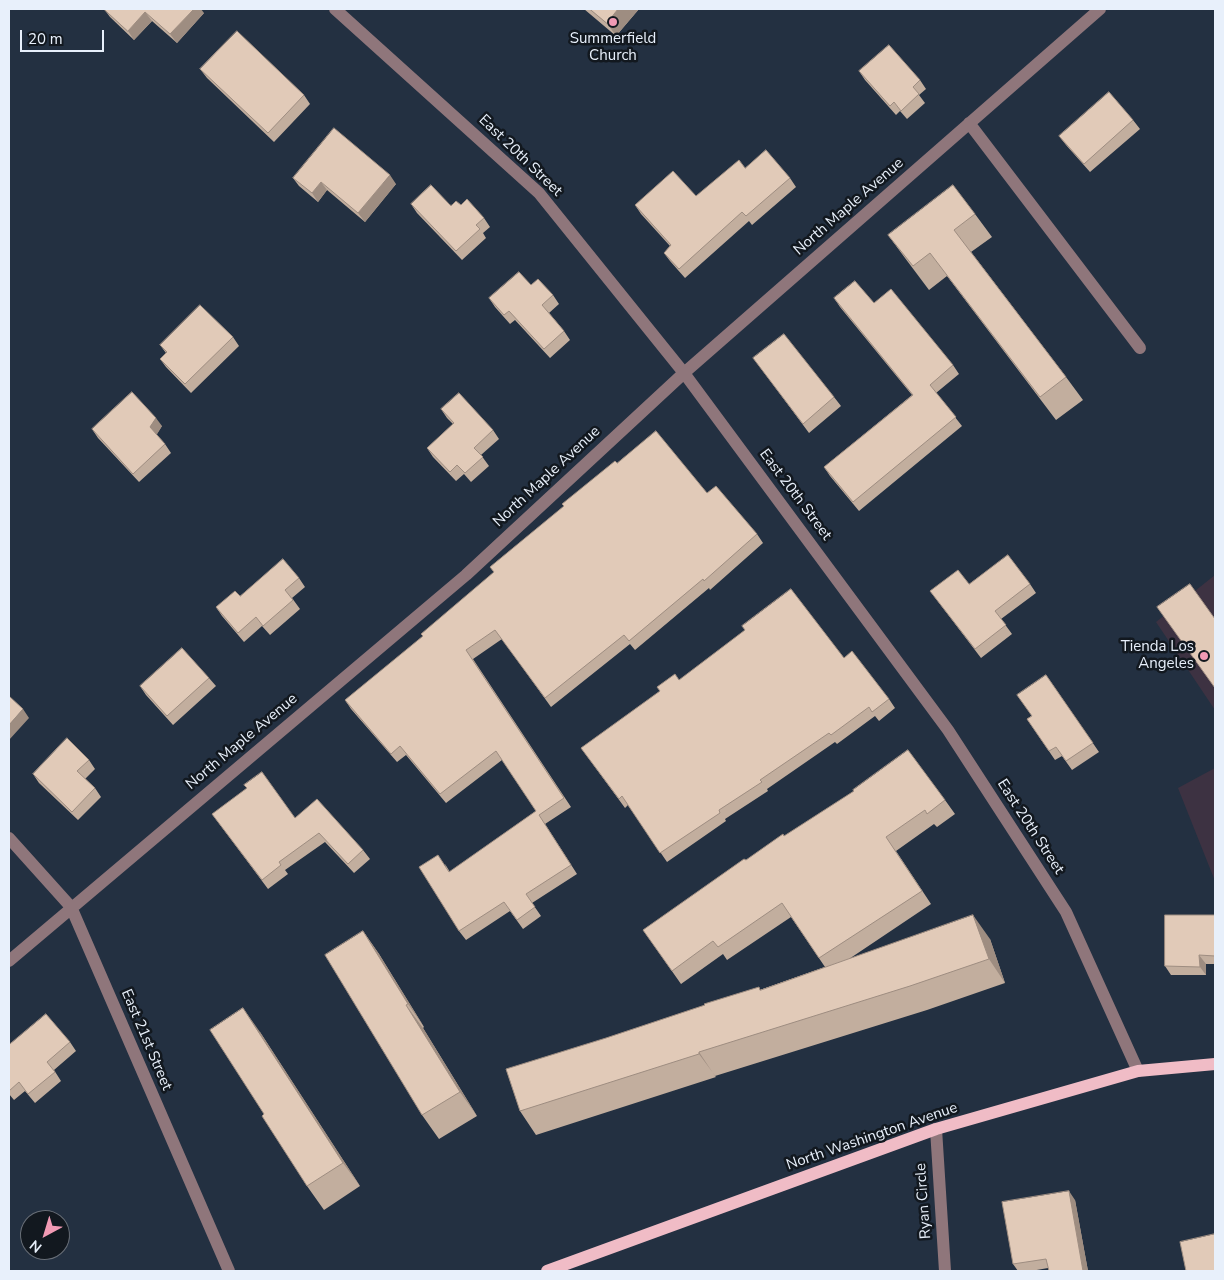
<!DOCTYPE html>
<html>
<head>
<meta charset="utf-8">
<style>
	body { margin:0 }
	#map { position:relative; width:1224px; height:1280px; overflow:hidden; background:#233041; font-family:"Nunito Sans",sans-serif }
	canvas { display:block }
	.frame { position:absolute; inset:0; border:10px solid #e8f0fb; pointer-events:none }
	.north { position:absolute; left:20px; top:1210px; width:50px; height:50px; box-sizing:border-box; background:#12181f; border:1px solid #686e77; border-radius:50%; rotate:219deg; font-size:14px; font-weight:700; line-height:20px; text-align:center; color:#e8f0fb }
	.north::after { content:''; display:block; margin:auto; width:18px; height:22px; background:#f19ab4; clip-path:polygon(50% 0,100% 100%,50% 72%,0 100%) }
	.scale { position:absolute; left:20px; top:30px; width:84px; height:22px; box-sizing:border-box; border:2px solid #e8f0fb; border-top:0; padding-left:6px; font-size:15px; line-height:18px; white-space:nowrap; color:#e8f0fb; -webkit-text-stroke:4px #12181f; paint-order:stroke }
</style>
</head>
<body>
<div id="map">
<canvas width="1224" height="1280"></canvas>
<div class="frame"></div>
<div class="north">N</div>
<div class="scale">20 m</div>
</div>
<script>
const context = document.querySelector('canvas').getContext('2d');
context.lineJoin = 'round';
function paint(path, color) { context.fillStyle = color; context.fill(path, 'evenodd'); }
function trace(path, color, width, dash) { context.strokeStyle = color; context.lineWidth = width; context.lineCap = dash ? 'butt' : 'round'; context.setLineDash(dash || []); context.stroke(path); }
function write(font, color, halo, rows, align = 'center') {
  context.font = font + ' "Nunito Sans",sans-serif'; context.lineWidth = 5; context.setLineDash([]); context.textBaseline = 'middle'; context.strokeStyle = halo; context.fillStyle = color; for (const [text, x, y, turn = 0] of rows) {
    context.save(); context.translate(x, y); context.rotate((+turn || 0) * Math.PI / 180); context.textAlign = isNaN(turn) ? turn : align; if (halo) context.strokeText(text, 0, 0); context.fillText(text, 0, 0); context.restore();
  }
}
const commercial = new Path2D(`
	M1215,575V710L1156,622Z
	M1215,768V881L1178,788Z`);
const minor = new Path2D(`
	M335,9L539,193L684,373L948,730L1066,912L1138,1071
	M969,123L1140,348
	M9,838L71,907L229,1271
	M9,961L466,575L684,373L1100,9
	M936,1129L945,1271`);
const major = new Path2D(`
	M547,1271L936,1129L1138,1071L1215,1064`);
const wall = new Path2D(`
	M104,9L204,13L177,43L152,21L134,40L110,17Z
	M584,9H639L616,36Z
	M200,69L304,95L310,104L274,142L207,78Z
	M859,71L920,80L926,89L919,95L925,103L907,119L900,111L896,115L865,80Z
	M1133,120L1140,129L1090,172L1066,145L1059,136Z
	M745,168L790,178L796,187L752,225L749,221L685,278L670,261L664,253L670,246L641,214L635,205L696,196Z
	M293,178L396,184L365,222L327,190L318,202L299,186Z
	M411,204L461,205L484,218L490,227L483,233L486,238L462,260L417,213Z
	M975,214L992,237L971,252L1066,377L1083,400L1056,420L947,276L929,290L905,258L888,235Z
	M531,285L553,295L559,304L549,313L564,331L570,340L550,358L515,320L510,324L495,307L489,298Z
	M834,298L874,303L953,365L959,374L936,393L962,426L859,511L830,476L824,467L912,395L840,307Z
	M233,337L239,346L191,393L166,367L160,359L166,353L160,345Z
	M760,367L834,397L841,406L809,433Z
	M441,409L493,430L499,439L481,455L489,466L471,482L464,474L456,481L433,457L427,448L453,424L447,418Z
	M162,426L156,435L165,444L171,453L139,482L98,438L92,429Z
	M617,463L707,493L757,534L763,543L710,590L709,588L635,650L630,644L551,707L502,639L473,659L571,807L545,824L577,874L532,903L541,916L523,929L510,911L466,940L459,931L445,864L450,872L536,811L502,760L446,803L406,755L397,762L351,709L345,700L423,637L494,572L490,567Z
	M299,578L305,587L292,598L300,609L270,635L262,626L244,642L222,616L216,607L240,596Z
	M969,584H1030L1036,593L1001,619L1012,634L981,658L930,591Z
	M844,658L889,699L895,708L879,721L875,716L837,744L835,742L767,789L768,791L725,819L726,821L667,862L628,805L625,808L581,748L679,680Z
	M1046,675L1099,752L1072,770L1062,756L1055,760L1027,719L1031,716Z
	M209,678L216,686L173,725L146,695L140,686Z
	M89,760L95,769L85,779L95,788L101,797L78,820L39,783L33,774Z
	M945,800L955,814L937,827L934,824L896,851L931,904L849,959L990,939L1005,983L927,1010L715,1076L716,1077L536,1135L520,1111L760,990L825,967L791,917L727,960L723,954L681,984L643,930L784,836Z
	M212,814L295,818L363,850L370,859L354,873L325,842L285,870L288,874L268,889Z
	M1215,915V964H1206V975H1171L1165,966Z
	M363,931L379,954L424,1027L423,1028L477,1116L439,1139L422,1115Z
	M260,1032L360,1186L324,1210L307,1186L264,1114Z
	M70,1042L76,1051L54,1070L61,1081L35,1103L25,1091L14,1100L9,1094V1045Z
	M1075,1200L1088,1271H1049L1048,1268L1031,1271H1018L1013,1264Z`);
const shadedWall = new Path2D(`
	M194,9H201L204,13L177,43L170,34Z
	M618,9H639L616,36L607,23Z
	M145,12L152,21L134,40L128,31Z
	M390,175L396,184L365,222L358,213Z
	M321,182L327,190L318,202L312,193Z
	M156,418L162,426L156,436L150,427Z
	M23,709L29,718L9,740V725Z
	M973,915L990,939L1005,983L989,959Z
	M363,931L379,954L424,1027L408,1004Z
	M1199,955L1206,964V975L1200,967Z
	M406,1005L423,1028L477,1116L460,1092Z
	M243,1008L260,1032L360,1186L343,1163Z
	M699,1052L715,1076L716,1077L699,1054Z
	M1069,1191L1075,1200L1088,1271H1083Z`);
const building = new Path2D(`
	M104,9H194L170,34L145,12L128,31Z
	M590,9H618L607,23Z
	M237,31L304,95L268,133L200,69Z
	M889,45L920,80L913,87L919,94L901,111L894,102L890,106L859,71Z
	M1109,92L1133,120L1084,164L1059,136Z
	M334,128L390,175L358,213L321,182L312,193L293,178Z
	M766,150L790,178L746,216L742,212L679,269L664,253L671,245L635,205L673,171L696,196L739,160L745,168Z
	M431,185L451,206L456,201L461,205L467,199L484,218L476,225L480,229L456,251L411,204Z
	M953,185L975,214L954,230L1066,377L1040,397L930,253L913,266L888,235Z
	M519,272L531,285L538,279L553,295L542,305L564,331L544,349L509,311L504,315L489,298Z
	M855,281L874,303L891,289L953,365L930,385L956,417L853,502L824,467L913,395L834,298Z
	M200,305L233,337L185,384L160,359L167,352L160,345Z
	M784,334L834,397L803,424L753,358Z
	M132,392L156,418L150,427L165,444L133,474L92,429Z
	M459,393L493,430L474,448L483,457L465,473L457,465L450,472L427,448L454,423L441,409Z
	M656,431L707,493L716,486L757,534L704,581L703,579L629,641L624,635L545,698L495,630L466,650L564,798L539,815L571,865L526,894L535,907L517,920L504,902L459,931L419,867L438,855L449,872L536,811L496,751L440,794L400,746L391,754L345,700L423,636L421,634L494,572L490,567L564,506L562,504L615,461L617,463Z
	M1008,555L1030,584L995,611L1006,625L975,649L930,591L958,570L969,584Z
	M283,559L299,578L285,590L293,600L263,626L256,617L238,633L216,607L235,591L240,596Z
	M1190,584L1215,619V688L1157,607Z
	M791,589L844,658L852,651L889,699L872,712L869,707L831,735L829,733L760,780L762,782L719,810L720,813L660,853L622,796L619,799L581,748L660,691L657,687L675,674L679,680L745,630L742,626Z
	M182,648L209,678L167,716L140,686Z
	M1046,675L1093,743L1066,761L1056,747L1049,751L1027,719L1032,716L1017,695Z
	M9,696L23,709L9,725Z
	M67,738L89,760L77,771L95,788L72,812L33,774Z
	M908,750L945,800L927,814L925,810L886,837L922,891L819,958L782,903L718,947L713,941L672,971L643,930L744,859L746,860L783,834L784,836L854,791L853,790Z
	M262,772L295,818L317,799L363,850L348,864L319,833L279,862L281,865L262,880L212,814L247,788L244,785Z
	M973,915L989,959L910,986L699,1052V1054L520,1111L506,1069L606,1038L705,1005L704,1004L759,987L760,990Z
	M1165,915H1215V956L1199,955L1200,967L1165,966Z
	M363,931L408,1004L406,1005L460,1092L422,1115L325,955Z
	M243,1008L343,1163L307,1186L262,1116L264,1114L210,1030Z
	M46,1014L70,1042L47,1062L55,1072L28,1094L19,1082L9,1091V1045Z
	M1069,1191L1083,1271H1049L1046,1259L1013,1264L1002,1202Z
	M1215,1234V1271H1186L1180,1242Z`);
const markers = [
	[613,22,5,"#f19ab4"],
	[1204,656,5,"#f19ab4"]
];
const poiNames = [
	["Summerfield",613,39],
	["Church",613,56],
	["Tienda Los",1194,647,"right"],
	["Angeles",1194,664,"right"]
];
const streetNames = [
	["East 20th Street",520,156,44],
	["North Maple Avenue",849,207,-41],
	["North Maple Avenue",547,477,-43],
	["East 20th Street",795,495,53],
	["North Maple Avenue",242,742,-40],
	["East 20th Street",1030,827,57],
	["East 21st Street",146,1040,67],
	["North Washington Avenue",872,1137,-19],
	["Ryan Circle",924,1201,-94]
];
paint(commercial, '#3d3242');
trace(minor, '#8f767b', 12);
trace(major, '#f0bcc6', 12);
paint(wall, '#c2ae9e');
paint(shadedWall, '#9e8d81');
paint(building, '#e1cab8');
trace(building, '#9e8d81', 1);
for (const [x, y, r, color] of markers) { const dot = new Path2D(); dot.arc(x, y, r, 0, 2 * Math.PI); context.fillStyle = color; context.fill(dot); trace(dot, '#12181f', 2); }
write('15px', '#e8f0fb', '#12181f', poiNames);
write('15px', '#e8f0fb', '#12181f', streetNames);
</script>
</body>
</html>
